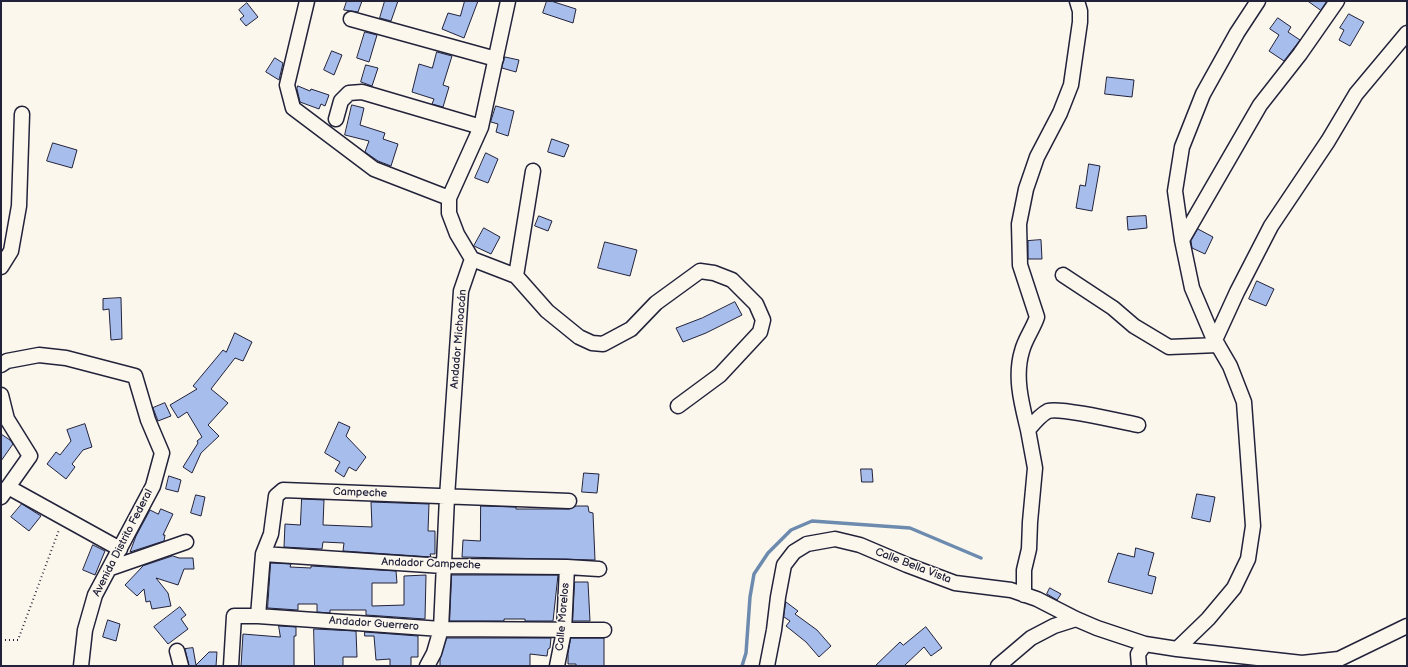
<!DOCTYPE html>
<html>
<head>
<meta charset="utf-8">
<style>
	body { margin:0 }
	#map { position:relative; width:1408px; height:667px; overflow:hidden; background:#fbf7ec; font-family:"Balsamiq Sans",sans-serif }
	canvas { display:block }
	.frame { position:absolute; inset:0; border:2px solid #22223b; pointer-events:none }
</style>
</head>
<body>
<div id="map">
<canvas width="1408" height="667"></canvas>
<div class="frame"></div>
</div>
<script>
const context = document.querySelector('canvas').getContext('2d');
context.lineJoin = 'round';
function trace(path, color, width, dash) { context.strokeStyle = color; context.lineWidth = width; context.lineCap = dash ? 'butt' : 'round'; context.setLineDash(dash || []); context.stroke(path); }
function paint(path, color) { context.fillStyle = color; context.fill(path, 'evenodd'); }
function write(font, color, halo, rows, align = 'center') {
  context.font = font + ' "Balsamiq Sans",sans-serif'; context.lineWidth = 3; context.setLineDash([]); context.textBaseline = 'middle'; context.strokeStyle = halo; context.fillStyle = color; for (const [text, x, y, turn = 0] of rows) {
    context.save(); context.translate(x, y); context.rotate((+turn || 0) * Math.PI / 180); context.textAlign = isNaN(turn) ? turn : align; if (halo) context.strokeText(text, 0, 0); context.fillText(text, 0, 0); context.restore();
  }
}
const stream = new Path2D(`
	M742,666L746,653L750,597L754,574L768,553L791,530L812,521L910,528L981,558`);
const building = new Path2D(`
	M347,1H362L358,12L344,10Z
	M385,1H398L391,21L380,18Z
	M465,1H478L464,38L442,29L448,13L460,16Z
	M547,1H551L576,9L573,23L543,13Z
	M1308,1H1327L1321,10Z
	M247,3L258,17L246,26L240,19L244,16L239,10Z
	M1349,14L1364,22L1350,46L1339,40L1344,30L1340,28Z
	M1278,18L1291,27L1288,32L1300,40L1284,61L1269,51L1279,35L1270,29Z
	M365,32L377,35L369,62L357,58Z
	M332,51L342,55L334,75L324,70Z
	M437,52L452,56L443,85L449,87L443,107L432,104L434,99L412,92L419,64L432,68Z
	M505,57L519,60L516,72L502,68Z
	M275,58L283,63L279,80L266,72Z
	M366,65L378,68L372,86L361,82Z
	M1107,77L1134,80L1132,97L1105,94Z
	M298,86L310,91L311,89L329,95L325,106L321,104L319,109L300,102L297,89Z
	M352,105L364,108L360,125L385,133L383,139L398,144L391,166L378,161L365,152L369,141L345,135Z
	M496,106L514,111L508,136L496,132L498,124L491,122Z
	M552,139L569,145L564,157L548,152Z
	M53,143L77,150L72,168L47,161Z
	M486,153L498,159L488,183L475,178Z
	M1089,164L1100,166L1092,211L1076,208L1080,185L1085,186Z
	M539,216L552,221L548,231L535,226Z
	M1146,216L1147,228L1128,230L1127,217Z
	M484,228L500,237L491,254L474,246Z
	M1198,229L1213,237L1205,254L1192,248L1191,241Z
	M1041,240L1042,259H1028V241Z
	M605,242L637,250L630,276L598,268Z
	M1257,281L1274,289L1266,306L1249,299Z
	M121,298L122,339L111,340L109,309L103,310V299Z
	M735,302L742,315L706,333L683,342L676,328L702,318Z
	M235,333L252,342L243,361L235,358L211,389L228,403L208,425L219,436L201,453L192,473L183,467L198,443L197,441L202,437L187,412L178,418L170,405L197,389L193,386L223,350L226,352Z
	M165,403L171,416L158,421L153,408Z
	M339,422L350,427L346,436L366,457L356,471L349,467L344,477L335,471L340,462L325,453Z
	M85,424L92,447L83,450L72,464L75,467L66,479L47,464L56,452L60,455L71,441L67,430Z
	M1,434L10,440L13,444L1,461Z
	M861,469H872L873,482H862Z
	M584,473L599,474L597,493L582,492Z
	M169,476L181,480L178,492L166,489Z
	M1197,494L1215,497L1210,522L1192,518Z
	M196,495L205,497L201,516L191,513Z
	M302,499L324,500L323,525H324L372,527L371,502L429,504L428,531H435V554H430L431,557L343,551L344,543L323,542L322,549L284,547L285,524L300,525Z
	M22,504L41,516L29,531L11,517Z
	M481,506L516,507V509H569L576,506H588L589,512L593,513L595,560L462,557L463,540L480,541Z
	M161,509L173,514L163,535H165L164,541L130,552L136,536L150,510L158,514Z
	M93,545L105,551L95,575L83,570Z
	M1136,548L1154,553L1148,575L1156,577L1152,594L1108,582L1118,553L1134,557Z
	M173,556L179,558H193L194,569H184L178,585L156,578L168,593L171,606L152,609L150,601L146,602L144,589L137,596L125,585L143,566Z
	M271,563L291,564L290,567L311,568V566L396,571L397,583H372V606L404,605V576L426,575L425,619L366,615V610H330V613L317,612V604H298V610L268,608Z
	M452,575H558L553,621H525V619H504V621H450Z
	M575,582H588L590,621H573Z
	M1050,588L1061,594L1057,600L1047,594Z
	M786,602L798,611L795,614L817,630L831,646L819,657L806,642L786,626L790,621L784,617Z
	M180,607L186,615L181,619L188,629L168,644L154,627Z
	M108,620L120,624L116,641L103,637Z
	M279,626L296,627V636H294V666H241L243,634L280,637Z
	M926,627L942,648L931,656L924,647L904,666H875L900,642L903,645Z
	M314,629L356,631L357,657H343V666H315Z
	M365,632L418,636V657H411V666H390V659L376,660L374,636H365Z
	M447,638H551L550,648L548,649L547,656L530,654V666H440V659Z
	M571,638H604V666H576V664H568V654Z
	M193,648L196,665L209,652H217L216,666H189L185,649Z`);
const path = new Path2D(`
	M1,640H18L59,530`);
const minor = new Path2D(`
	M307,1L287,85L293,108L374,169L449,198
	M351,19L496,59
	M336,119L341,101L349,93L362,92L481,127
	M1182,240L1260,105L1300,54L1337,1
	M472,259L516,276L547,311L579,337L592,343L603,344L631,329L656,303L700,271L714,273L732,280L756,304L763,320L760,332L720,375L678,406
	M1,267L11,251L19,206L22,114
	M1063,275L1113,308L1134,326L1169,347L1218,345
	M516,276L533,171
	M1215,340L1237,292L1271,226L1328,141L1356,94L1407,33
	M1,365L7,361L39,355L66,358L135,376L148,420L162,453L153,486L95,595L85,630L81,666
	M1,395L7,419L30,456L1,497
	M1028,430C1022,405 1014,377 1022,351C1025,339 1033,329 1037,317L1020,265L1019,224L1026,189L1037,157L1060,113L1071,85L1080,22V11L1077,1
	M8,487L120,549
	M263,554L443,566L567,567L599,569
	M111,568L186,542
	M1024,595V570L1029,549L1030,522L1035,468L1028,430C1033,424 1040,415 1048,411C1060,407 1123,422 1138,425
	M258,616L263,554L271,534L276,496L283,490L569,501
	M1177,649L1208,619L1234,588L1248,559L1253,526L1244,402L1230,366L1212,335L1192,288L1182,240L1175,191L1182,147L1203,94L1237,33L1258,1
	M177,651L181,666
	M231,666L234,616H258L441,629L604,630
	M427,666L434,653L441,629L447,497L461,291L472,259L457,234L449,213V198L481,127L508,1
	M557,666L564,631L567,567
	M767,666L774,630L778,597L784,565L794,552L807,544L835,539L860,545L907,565L955,583L1011,590L1037,599L1076,619L1097,628L1145,644L1177,649L1302,663L1339,659L1407,626
	M998,666L1031,638L1054,626L1076,619
	M1139,666L1138,654L1145,644`);
const streetNames = [
	["Andador Michoacán",459,339,-85],
	["Campeche",360,493,2],
	["Avenida Distrito Federal",123,543,-63],
	["Andador Campeche",431,564,2],
	["Calle Bella Vista",913,566,21],
	["Calle Morelos",563,617,-85],
	["Andador Guerrero",374,624,4]
];
trace(stream, '#6c8bae', 3.5);
paint(building, '#a7bdeb');
trace(building, '#22223b', 1);
trace(minor, '#22223b', 17);
trace(path, '#22223b', 2, [1, 3]);
trace(minor, '#fbf7ec', 14);
write('11px', '#22223b', '#fbf7ec', streetNames);
</script>
</body>
</html>
